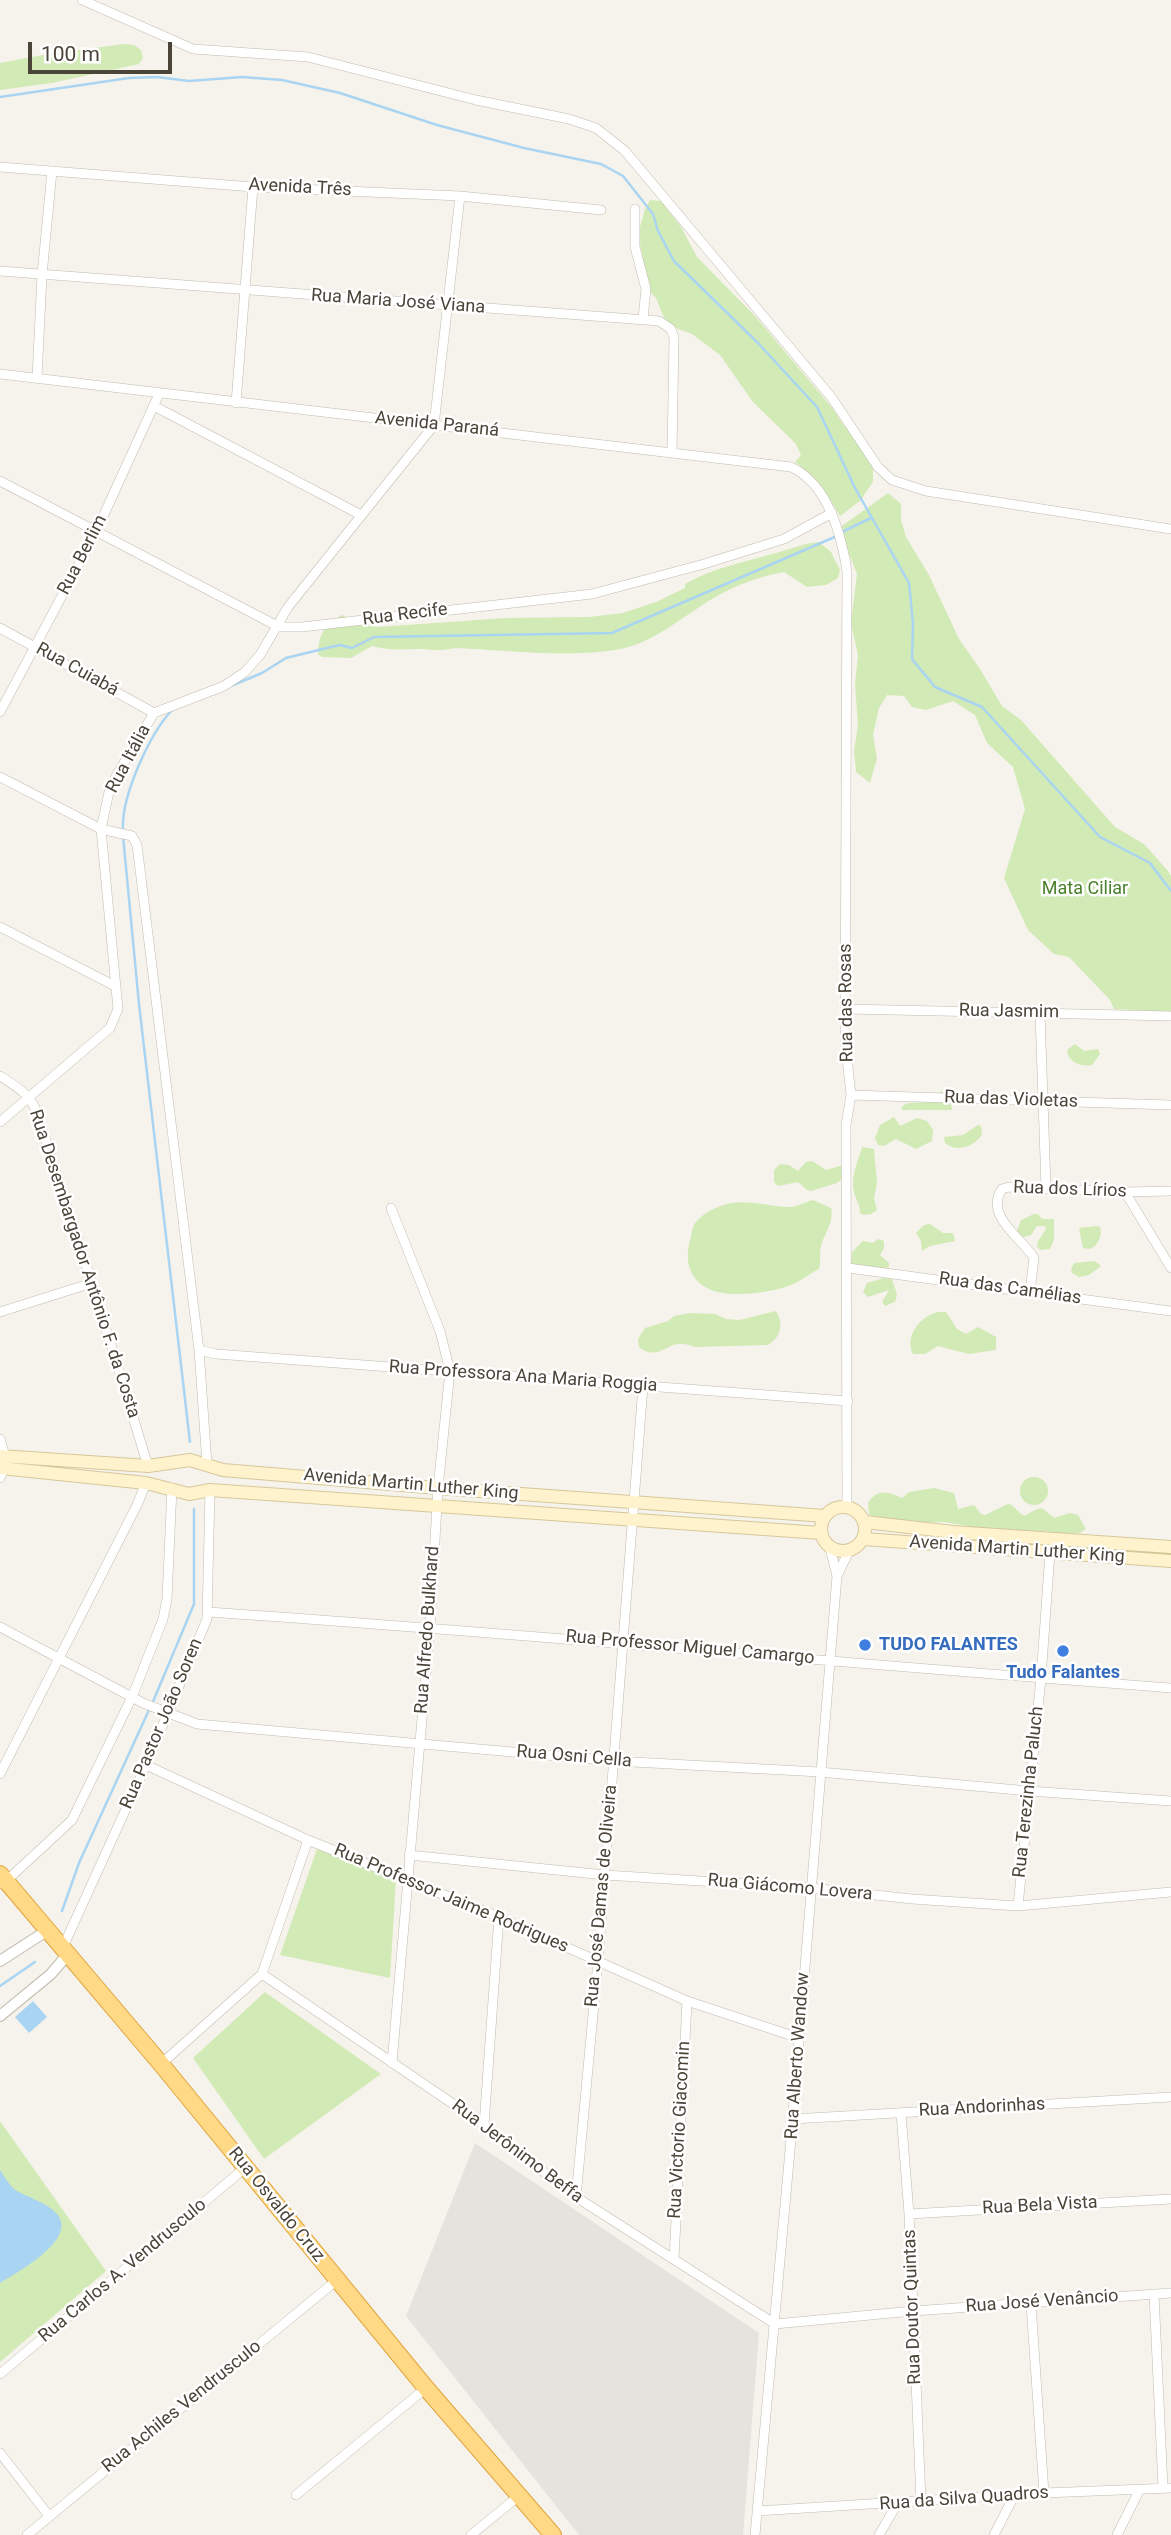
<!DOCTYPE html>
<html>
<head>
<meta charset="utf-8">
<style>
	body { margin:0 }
	#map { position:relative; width:1171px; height:2535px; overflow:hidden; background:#f6f3ec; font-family:Roboto,sans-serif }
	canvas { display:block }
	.scale { position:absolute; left:28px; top:42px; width:144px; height:32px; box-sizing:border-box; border:4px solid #4b4439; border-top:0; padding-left:9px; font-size:21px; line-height:24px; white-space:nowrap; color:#4b4439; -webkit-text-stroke:5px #fff; paint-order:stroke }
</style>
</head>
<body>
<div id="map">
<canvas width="1171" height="2535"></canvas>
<div class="scale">100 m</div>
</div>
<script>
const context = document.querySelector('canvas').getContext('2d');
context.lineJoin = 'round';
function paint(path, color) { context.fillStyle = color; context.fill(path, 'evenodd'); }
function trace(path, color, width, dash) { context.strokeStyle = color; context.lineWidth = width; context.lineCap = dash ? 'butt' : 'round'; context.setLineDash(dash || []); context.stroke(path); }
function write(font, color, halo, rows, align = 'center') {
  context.font = font + ' Roboto,sans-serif'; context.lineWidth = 5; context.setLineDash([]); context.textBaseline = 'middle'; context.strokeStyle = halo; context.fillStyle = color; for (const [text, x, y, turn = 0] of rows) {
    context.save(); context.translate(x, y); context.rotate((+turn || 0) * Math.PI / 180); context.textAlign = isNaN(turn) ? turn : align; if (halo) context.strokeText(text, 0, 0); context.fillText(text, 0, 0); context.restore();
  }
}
const industrial = new Path2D(`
	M475,2143L759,2333L743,2535H579L406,2316Z`);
const green = new Path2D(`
	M125,44L134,45L141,50L143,58L139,64L52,83L0,90V63L48,54Z
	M650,200L661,201L681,227L697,257L755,316L833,409L844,426L857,436L873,469V482L860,501L840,516C828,494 815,477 795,462L801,455L796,444L753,402L720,355L692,334L673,327L665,320L656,298L648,290L640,243V227L645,209Z
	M888,493L901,504V520L906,537L929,575L959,639L980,669L1002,706L1021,720L1115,827L1144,844L1168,871L1171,876V1012L1114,1009L1110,1000L1069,957L1054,954L1028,930L1004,878L1025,809L1013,767L987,743L975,715L953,701L926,710L912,707L904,696L887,695L879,708L873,735L877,758L870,783L856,772L854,751L858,725L855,684L858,655L851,623L857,574L839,528Z
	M819,542L831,552L840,570L838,578L826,585L807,587L784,572C755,577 726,589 701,606C679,620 657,638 632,646C586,660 504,650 455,648C441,651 436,650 422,649C404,649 390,651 372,646L351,658L322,657L318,654C318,636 326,621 343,615L363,625L378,627L506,618L589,617L623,613L656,602L685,588V584C713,568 741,563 772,554C789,550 802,543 819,542Z
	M1075,1044L1084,1051L1098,1049L1100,1054L1092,1065C1080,1067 1068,1062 1067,1050Z
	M943,1091L951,1102L952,1110H902V1106L908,1103L933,1102L936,1094Z
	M894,1117L900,1126L917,1118L927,1121L933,1130L932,1141L916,1149L896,1139L884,1146L878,1145L875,1138L880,1125Z
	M978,1125L981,1126L982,1135C973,1147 957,1153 945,1143L944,1137L963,1135Z
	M862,1147L874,1149L877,1182L874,1198L877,1210L871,1214L863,1215L860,1213C860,1204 856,1200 854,1192C850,1178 858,1161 862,1147Z
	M812,1161L826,1170L843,1165L845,1177L837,1183L811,1191L807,1190L798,1182L778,1186L774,1182V1170L780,1164L789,1165L798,1171L806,1162Z
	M813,1200L831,1208C834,1223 825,1232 821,1246C819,1254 821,1262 819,1269C809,1274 801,1281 791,1285C771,1293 726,1299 707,1288C686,1277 685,1256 691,1237C692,1232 692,1226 696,1222C701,1215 711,1210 718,1207C741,1197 764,1206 787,1207C795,1208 805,1202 813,1200Z
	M1034,1214H1038L1042,1219H1054V1240L1050,1249L1040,1250L1037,1247L1038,1241L1046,1229L1045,1226H1037L1031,1235L1020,1238L1016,1234L1021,1220Z
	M930,1224L943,1233H953L955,1241L930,1246L922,1251L921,1241L916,1233L924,1225Z
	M1097,1226L1100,1227C1103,1235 1098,1247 1089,1249L1083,1248L1079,1228Z
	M878,1239L884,1241V1248L880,1255L889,1263V1267L875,1270L851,1266L852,1252L863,1241L873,1243Z
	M1095,1261L1101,1266L1089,1275L1079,1277L1072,1273L1071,1269L1074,1263Z
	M884,1278L892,1279L897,1295L895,1302L885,1306L882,1302L889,1290L868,1297L863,1292L867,1283Z
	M776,1311C784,1324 781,1337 768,1345L695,1347C691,1346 687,1344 683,1344C667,1342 657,1362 639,1347L638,1339L645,1328L668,1321L674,1316L690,1313L715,1314L726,1319L739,1320Z
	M938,1312H946L957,1329L966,1334L978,1327L996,1337V1350L969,1354L938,1346L925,1354H913C904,1337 920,1316 938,1312Z
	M1020 1491a14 14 0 1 1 28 0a14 14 0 1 1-28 0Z
	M934,1488L954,1493L958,1509L974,1505L981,1514L985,1515L1008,1504L1012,1505C1030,1524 1022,1512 1042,1508L1054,1518L1070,1513L1078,1515L1086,1529L1080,1533L1060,1534L1044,1531L1029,1533L1013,1529L994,1530L943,1522L912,1523L869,1515L868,1503C878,1488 888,1492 902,1498L909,1492Z
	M317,1849L396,1879L390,1978L280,1955Z
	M265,1992L381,2074L264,2159L193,2058Z
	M0,2121L106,2271L0,2362Z`);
const water = new Path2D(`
	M33,2001L47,2017L29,2033L15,2017Z
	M0,2170C5,2177 9,2186 17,2191C29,2198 45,2202 55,2212C82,2237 18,2272 0,2283Z`);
const stream = new Path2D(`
	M0,97L129,78L157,77L189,81L242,77L282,80L340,93L437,125L524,148L601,164L623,176L653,214L658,231L674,261L758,343L817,407L855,488L909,583L913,624L912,659L935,687L982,707L1100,837L1150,863L1171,891
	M842,532L871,518
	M231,686L262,673L286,658L331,647L340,645L352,648L374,637L612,633L837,536
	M123,830C121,796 150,733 173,709
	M123,836L139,1004L190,1442
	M152,1704L194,1604V1509
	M62,1911L79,1863L149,1710
	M0,1986L35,1962`);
const minor = new Path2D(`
	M82,0L193,49L308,57L476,100L569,119L596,128L625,151L832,398L878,467L892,480L926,491L1171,529
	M0,167L253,187L460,196L601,210
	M635,209V247L646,289L643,319
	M0,271L659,321L671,329L674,338L672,452
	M0,374L791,467C828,484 841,533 847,571L845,1040L851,1095L846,1125L847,1507
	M37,378L42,275L52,171
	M236,403L253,187
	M154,406L361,515
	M434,425L460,196
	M0,481L279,627H302L592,594L704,564L784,539L832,513
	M0,628L154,713
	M0,712L96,532L159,394
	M0,777L101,829L132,836L137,845L199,1350L207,1465
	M0,927L115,986
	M846,1009L1171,1016
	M1040,1013L1046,1188
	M0,1076C16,1086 28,1093 36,1110L92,1283L148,1466
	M851,1095L1171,1105
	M0,1122L110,1028L118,1009L101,829L109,792L116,776L154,713L224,686L245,672L260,655L288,607L434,425
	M1125,1192L1171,1268
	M391,1208L440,1331L450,1371L438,1488L430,1627L392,2063
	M848,1268L1171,1311
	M1030,1292L1034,1258C1022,1238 984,1216 1002,1189L1009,1187L1125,1192L1171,1191
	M0,1312L92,1283
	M199,1350L216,1354L848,1401
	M0,1439C5,1454 7,1464 0,1478
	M837,1576L849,1551
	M209,1612C530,1634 850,1664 1171,1688
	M0,1627L143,1703L197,1724L614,1761L820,1772L1029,1791L1171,1801
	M146,1765L308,1840L499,1917L687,2001L799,2038
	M0,1774L137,1505L146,1483
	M409,1855L605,1875L811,1888L912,1899L1018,1906L1171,1892
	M3,1884L72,1820L132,1697L163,1619L167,1599L172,1488
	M1018,1906L1041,1678L1050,1553
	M63,1947L146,1765L207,1619L210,1490
	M262,1974L484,2125L576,2197L775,2324L913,2311L1171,2293
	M161,2064L262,1974L308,1840
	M901,2113L909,2214L921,2501
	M793,2119L1171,2097
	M484,2125L499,1917
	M576,2197L598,1961L643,1386
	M909,2214L1171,2199
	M674,2259L687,2001
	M1154,2294L1163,2488
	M1031,2304L1044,2493
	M0,2374L246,2167
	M0,2453L49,2516
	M296,2495L426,2388
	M757,2511L1044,2493L1171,2488
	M27,2535L337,2280
	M471,2535L520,2495
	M755,2535L790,2150L837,1576L830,1548
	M879,2535L897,2504
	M994,2535L1014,2496
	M1117,2535L1140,2489`);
const tertiary = new Path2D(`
	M0,1961L48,1930
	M0,2016L51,1974L68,1954`);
const secondary = new Path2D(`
	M0,1456L148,1466L190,1460L223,1470L438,1488L825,1516
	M0,1468L146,1483L189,1494L210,1490L821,1533
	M821 1529a22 22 0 1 1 44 0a22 22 0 1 1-44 0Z
	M865,1522L953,1532L1171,1547
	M864,1539L1171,1561`);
const trunk = new Path2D(`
	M0,1874L161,2064L426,2388L553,2535`);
const markers = [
	[865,1645,7,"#3f7fe0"],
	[1063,1651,7,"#3f7fe0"]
];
const streetNames = [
	["Avenida Três",300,188,3],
	["Rua Maria José Viana",398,302,4],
	["Avenida Paraná",437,425,6],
	["Rua Berlim",83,555,-63],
	["Rua Recife",405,615,-7],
	["Rua Cuiabá",77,670,29],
	["Rua Itália",129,759,-62],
	["Rua das Rosas",847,1003,-91],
	["Rua Jasmim",1009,1012,1],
	["Rua das Violetas",1011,1100,2],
	["Rua dos Lírios",1070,1190,2],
	["Rua Desembargador Antônio F. da Costa",84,1264,72],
	["Rua das Camélias",1010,1289,8],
	["Rua Professora Ana Maria Roggia",523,1377,4],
	["Avenida Martin Luther King",411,1485,5],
	["Avenida Martin Luther King",1017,1550,4],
	["Rua Alfredo Bulkhard",428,1630,-86],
	["Rua Professor Miguel Camargo",690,1648,5],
	["Rua Pastor João Soren",162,1724,-67],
	["Rua Osni Cella",574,1757,5],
	["Rua Terezinha Paluch",1029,1792,-84],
	["Rua Giácomo Lovera",790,1888,5],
	["Rua José Damas de Oliveira",602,1896,-85],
	["Rua Professor Jaime Rodrigues",451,1899,23],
	["Rua Alberto Wandow",798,2056,-86],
	["Rua Andorinhas",982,2108,-3],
	["Rua Victorio Giacomin",680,2130,-87],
	["Rua Jerônimo Beffa",517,2152,37],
	["Rua Osvaldo Cruz",276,2205,51],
	["Rua Bela Vista",1040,2206,-3],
	["Rua Carlos A. Vendrusculo",123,2271,-40],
	["Rua José Venâncio",1042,2302,-4],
	["Rua Doutor Quintas",913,2307,-92],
	["Rua Achiles Vendrusculo",182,2407,-39],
	["Rua da Silva Quadros",964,2499,-4]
];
const parkNames = [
	["Mata Ciliar",1085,889]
];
const shopNames = [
	["TUDO FALANTES",879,1645],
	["Tudo Falantes",1063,1673,"center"]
];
paint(industrial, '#e6e2dd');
paint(green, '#d2eab5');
paint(water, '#a9d4f2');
trace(stream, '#a9d4f2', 2.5);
trace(minor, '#c2bbae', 10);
trace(tertiary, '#c2bbae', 12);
trace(secondary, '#d6c79b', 14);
trace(trunk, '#e0a43c', 18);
trace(minor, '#fff', 9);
trace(tertiary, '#fff', 10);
trace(secondary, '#fff3cd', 12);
trace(trunk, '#ffd985', 16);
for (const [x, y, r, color] of markers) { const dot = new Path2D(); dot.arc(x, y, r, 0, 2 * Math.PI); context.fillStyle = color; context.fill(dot); trace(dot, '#fff', 2.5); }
write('18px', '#4b4439', '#fff', streetNames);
write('18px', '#4a7f2a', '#fff', parkNames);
write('bold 18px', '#366cbe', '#fff', shopNames, 'left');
</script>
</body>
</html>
